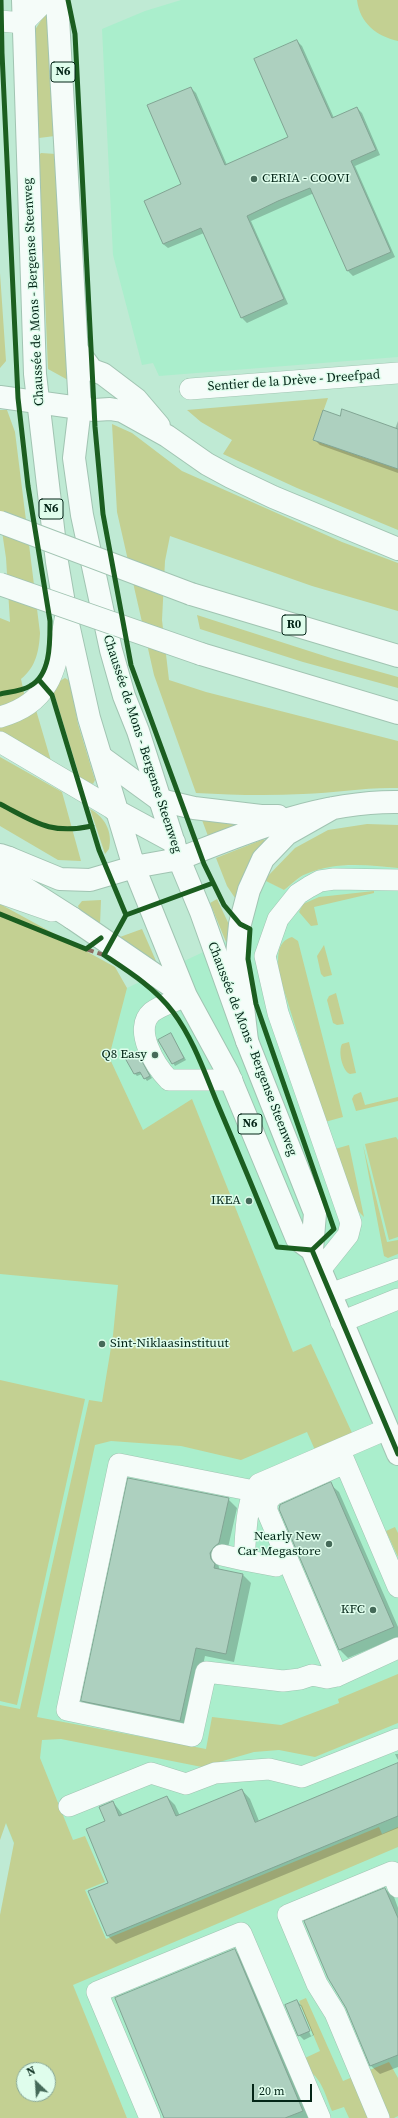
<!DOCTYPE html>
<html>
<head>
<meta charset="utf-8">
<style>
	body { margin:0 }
	#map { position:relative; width:398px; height:2118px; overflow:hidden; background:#bfead4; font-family:"Source Serif 4",serif }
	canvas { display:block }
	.north { position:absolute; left:16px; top:2062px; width:40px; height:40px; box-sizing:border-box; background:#dffdec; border:1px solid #87a797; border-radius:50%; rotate:335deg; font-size:11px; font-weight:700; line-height:16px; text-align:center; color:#032517 }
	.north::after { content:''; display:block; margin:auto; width:14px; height:18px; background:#456a59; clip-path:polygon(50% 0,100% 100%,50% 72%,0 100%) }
	.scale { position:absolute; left:252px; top:2084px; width:60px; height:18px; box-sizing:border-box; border:2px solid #032517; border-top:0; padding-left:5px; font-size:12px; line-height:14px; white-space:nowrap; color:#032517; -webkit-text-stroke:3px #dffdec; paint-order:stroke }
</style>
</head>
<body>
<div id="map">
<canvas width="398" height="2118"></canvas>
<div class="north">N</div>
<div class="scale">20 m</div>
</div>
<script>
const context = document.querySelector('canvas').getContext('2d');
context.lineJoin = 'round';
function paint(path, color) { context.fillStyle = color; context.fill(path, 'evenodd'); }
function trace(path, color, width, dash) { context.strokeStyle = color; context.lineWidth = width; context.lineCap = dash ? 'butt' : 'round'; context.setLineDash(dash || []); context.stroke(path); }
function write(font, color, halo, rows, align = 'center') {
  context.font = font + ' "Source Serif 4",serif'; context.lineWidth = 3; context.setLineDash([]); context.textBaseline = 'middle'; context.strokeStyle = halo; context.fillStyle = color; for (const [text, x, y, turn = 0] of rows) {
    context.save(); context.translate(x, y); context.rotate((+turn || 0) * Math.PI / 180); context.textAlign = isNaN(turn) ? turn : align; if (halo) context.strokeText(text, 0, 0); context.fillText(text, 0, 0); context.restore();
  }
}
const built = new Path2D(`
	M181,0H398V357L159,376L153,363L142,365L113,255L102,29L145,11Z
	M363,865L398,868V2118H127L5,1822L0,1717V949L127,988L252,929L255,892L263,879L284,890L305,874L329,866Z`);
const green = new Path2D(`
	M357,0H398V41C376,36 360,23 357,0Z
	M47,11L55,136L39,138L33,33Z
	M41,153L56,154L68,380L48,369L39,155Z
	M0,273L6,361L0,368Z
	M328,398L313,440L398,469V530L297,488L223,454L232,440L201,422L187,410Z
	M0,410H7L15,432L40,633C39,651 36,667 21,679L25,698L0,708V618L10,622L6,558L0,518Z
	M112,424L132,433L182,471L342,542L398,563V611L312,586L170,536L165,561L162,620L169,680L206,692L398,741V788C366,787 335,793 303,794C267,796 232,795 196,793L154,675L117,512Z
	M197,615L334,659L398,677V688L303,662L200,629Z
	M65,678L70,681L78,724L95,780L93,784L80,778L53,690L58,682Z
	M36,710L51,761L0,733V725Z
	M0,757L62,792L81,861L58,860L0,826Z
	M90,809C105,817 113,832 109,849L105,854Z
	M202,820L230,822H233V826L208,836Z
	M367,824L398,825V868C368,865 335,861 306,874C298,877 291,885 284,890L264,880L295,848L328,830Z
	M264,839L266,842L237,901L227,886L216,858Z
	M374,891V893L314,907L318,925L311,926L299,912L303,904L319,897Z
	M217,899L232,931L230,943L226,942L210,903Z
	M101,900L100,925L80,911L78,906L82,901Z
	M0,904L115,967L127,988L109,1057L143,1130L192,1099L293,1352L311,1344L353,1435L315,1450L307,1432L241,1460L181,1446L111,1441L95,1445L37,1717L206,1749L212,1717L281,1725L339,1703L338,1699L398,1674V1723L315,1757L279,1750L254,1752L202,1767L61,1739L42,1740L40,1758L73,1840L85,1836L105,1882L85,1890L106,1939L379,1827L382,1834L398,1827V1847L73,1985L127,2118H0V1915L14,1843L6,1823L0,1840V1705L20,1709L89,1400L102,1402L113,1335L118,1285L0,1274ZM24,2070H48V2094H24Z
	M142,929L156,961L155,964L120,940V937Z
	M292,937L298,941L343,1117L325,1122L279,974C278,960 275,942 292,937Z
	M324,945L332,975L324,977L321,974L317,956Z
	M336,993L344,1024L337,1025L333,1023L327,1000L329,996Z
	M349,1042L356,1073L350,1074C342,1071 338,1051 342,1044Z
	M361,1092L365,1105L398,1097V1101L356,1111L352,1099L354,1095Z
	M396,1137L398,1140V1237L389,1240L365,1144Z
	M349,1145L364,1217L356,1209L335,1149Z
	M363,1145L387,1242L398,1240V1254L388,1258L384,1256Z
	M0,1380L85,1399L17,1705L0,1701Z
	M395,1527L398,1533V1557L386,1531Z
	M306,1998L343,2081L389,2062L398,2078V2116L394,2118H349L344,2107L332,2111C326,2097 321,2075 306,2070L305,2058L320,2051L299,2001Z`);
const shadow = new Path2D(`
	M297,41L302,46L334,118L357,108L362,113L380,155L355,166L395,257L353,276L348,271L314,193L251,221L288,304L247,323L242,318L204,233L168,248L163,244L183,184L191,88L196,93L227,165L290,138Z
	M340,417L395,429L398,421V473L320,445L314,439Z
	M171,1035L186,1060L175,1066L160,1041Z
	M137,1053L152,1078L147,1081L142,1074L137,1076L135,1074Z
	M330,1484L339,1492L398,1627V1637L348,1658L340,1650L280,1509Z
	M228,1499L237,1508L227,1552L218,1562L219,1568L220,1570L243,1575L251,1583L234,1662L205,1656L189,1729L91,1709L82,1700Z
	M395,1754H398V1760Z
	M398,1764V1828L116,1944L108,1936L90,1892L109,1883L107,1822L113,1802L123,1815L167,1797L175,1805L180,1816L242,1790L250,1799L259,1821Z
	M385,1889L394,1897L398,1908V2067L380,2074L371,2066L347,2008Z
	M234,1950L243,1958L310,2118H165Z
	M297,2001L302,2006L314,2035L304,2040L299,2035ZM298,2006H301L313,2035L311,2036Z`);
const building = new Path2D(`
	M297,40L332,118L357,107L376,150L351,161L391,252L347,271L310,188L278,201L247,216L284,299L241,318L201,228L163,244L144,201L181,184L147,105L191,87L225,165L288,137L254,59Z
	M342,409L398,429V469L313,440L323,410L340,416Z
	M171,1033L184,1058L172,1064L158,1040Z
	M137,1052L150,1076L144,1079L140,1072L134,1074L125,1058Z
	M128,1478L229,1498L219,1543L214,1547L210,1553L211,1559L215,1564L214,1568L243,1574L226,1654L196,1648L180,1721L81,1701Z
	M331,1482L394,1627L339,1650L279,1509L280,1505Z
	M398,1763V1816L107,1936L88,1891L108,1883L86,1829L105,1821L99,1807L113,1801L119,1816L167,1796L176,1816L242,1789L255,1822Z
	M385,1888L398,1918V2055L370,2066L346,2008L328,1978L304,1921Z
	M235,1949L303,2111L285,2118H164L115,1998Z
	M297,2000L310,2031L298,2036L285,2005Z`);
const minor = new Path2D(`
	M0,21L23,23L46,0
	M190,389L398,373
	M0,717C55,702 56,663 66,615
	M0,742L115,810
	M0,893L52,911
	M186,996C175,1001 161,1005 152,1012C132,1029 156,1067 169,1080H232
	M320,1270L348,1235L351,1223L278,1013L265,956L278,919L298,894L309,887L320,881L334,879L398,880
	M330,1294L398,1269
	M341,1322L398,1299
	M340,1451L398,1587
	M254,1491L119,1464L67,1710L192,1736L206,1672L283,1681L300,1679L312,1675L327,1678L337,1676L398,1648
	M222,1555L244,1560
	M276,1566L244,1560C246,1538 245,1501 259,1484L387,1429
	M337,1676L267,1511V1502L273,1495L345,1463
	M69,1806L151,1773L186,1784L215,1773L269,1769L302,1777L398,1739
	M150,2118L97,1992L241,1933L320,2118
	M379,2118L335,2013L317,1984L288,1915L392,1872L398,1887`);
const major = new Path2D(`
	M23,0L35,374L57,562L66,615L89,718L134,867L186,996L228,1073L297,1239L312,1250
	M57,0L80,408L74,458L82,515L111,650L124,696L138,731L179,859L201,912L247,1041L315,1213L312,1250L398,1454
	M115,810L174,842
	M9,858L60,879L90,880L134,867L179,859
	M72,918L186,996`);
const highway = new Path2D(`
	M77,350L92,370L103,374L136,399L159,426
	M0,397L94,410L110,409L122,411L167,436L207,464L231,477L273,497L398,549
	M191,594L398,656
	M201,654L398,713
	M101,757L160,800L194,808L261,816H278
	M0,855L9,858
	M179,859C249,831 321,801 398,802
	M0,872L72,918
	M247,1041L237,955L240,924L249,890L263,859L287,834L333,808`);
const highwayBridge = new Path2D(`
	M0,522L191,594
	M0,584L201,654`);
const quiet = new Path2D(`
	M86,949L104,955`);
const cycleway = new Path2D(`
	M68,0L75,34L95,427L103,514L131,665L204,864L224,905L240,924L250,929L248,959L256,1004L334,1229L312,1250L277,1247C258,1200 238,1152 218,1105C205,1074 194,1040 173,1012C155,988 128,971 104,955L126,915L213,883
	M0,53H2L1,0
	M39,680L52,695L99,850L126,915
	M0,694C9,692 22,691 30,686C51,675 50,642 50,621L28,486L18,398L2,53
	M0,804C35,822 50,835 92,826
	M0,914L86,949L101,938
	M312,1250L398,1454`);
const markers = [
	[254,179,4,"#456a59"],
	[155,1055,4,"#456a59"],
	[249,1201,4,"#456a59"],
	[102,1344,4,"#456a59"],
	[329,1544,4,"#456a59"],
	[373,1610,4,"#456a59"]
];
const shields = [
	[63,72,24],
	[51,509,24],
	[294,625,24],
	[250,1124,24]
];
const shieldNames = [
	["N6",63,72],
	["N6",51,509],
	["R0",294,625],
	["N6",250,1124]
];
const poiNames = [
	["CERIA - COOVI",262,179,"left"],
	["Q8 Easy",147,1055],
	["IKEA",241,1201],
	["Sint-Niklaasinstituut",110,1344,"left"],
	["Nearly New",321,1537],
	["Car Megastore",321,1552],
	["KFC",365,1610]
];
const streetNames = [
	["Chaussée de Mons - Bergense Steenweg",34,292,-93],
	["Sentier de la Drève - Dreefpad",294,381,-4],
	["Chaussée de Mons - Bergense Steenweg",142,744,72],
	["Chaussée de Mons - Bergense Steenweg",252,1049,69]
];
paint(built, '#aec');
paint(green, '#c3d092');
paint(shadow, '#0003');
paint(building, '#add0bf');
trace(building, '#82a594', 1);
trace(minor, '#a1c4b2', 22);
trace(major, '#a1c4b2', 24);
trace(highway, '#a1c4b2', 24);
trace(minor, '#f5fcf9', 21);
trace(major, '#f5fcf9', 22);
trace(highway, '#f5fcf9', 22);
trace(highwayBridge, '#a1c4b2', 24, []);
trace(highwayBridge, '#f5fcf9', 22);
trace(quiet, '#8d6e63', 4, [8, 4]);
trace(cycleway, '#1b5e20', 5);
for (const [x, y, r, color] of markers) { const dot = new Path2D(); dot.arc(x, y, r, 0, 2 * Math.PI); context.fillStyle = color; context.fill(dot); trace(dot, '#dffdec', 1.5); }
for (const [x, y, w] of shields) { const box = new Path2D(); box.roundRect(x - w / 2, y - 10, w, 20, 3); context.fillStyle = '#dffdec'; context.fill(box); trace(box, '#032517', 1); }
write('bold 12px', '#032517', null, shieldNames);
write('13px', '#032517', '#dffdec', poiNames, 'right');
write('13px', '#032517', '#dffdec', streetNames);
</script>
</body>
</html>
